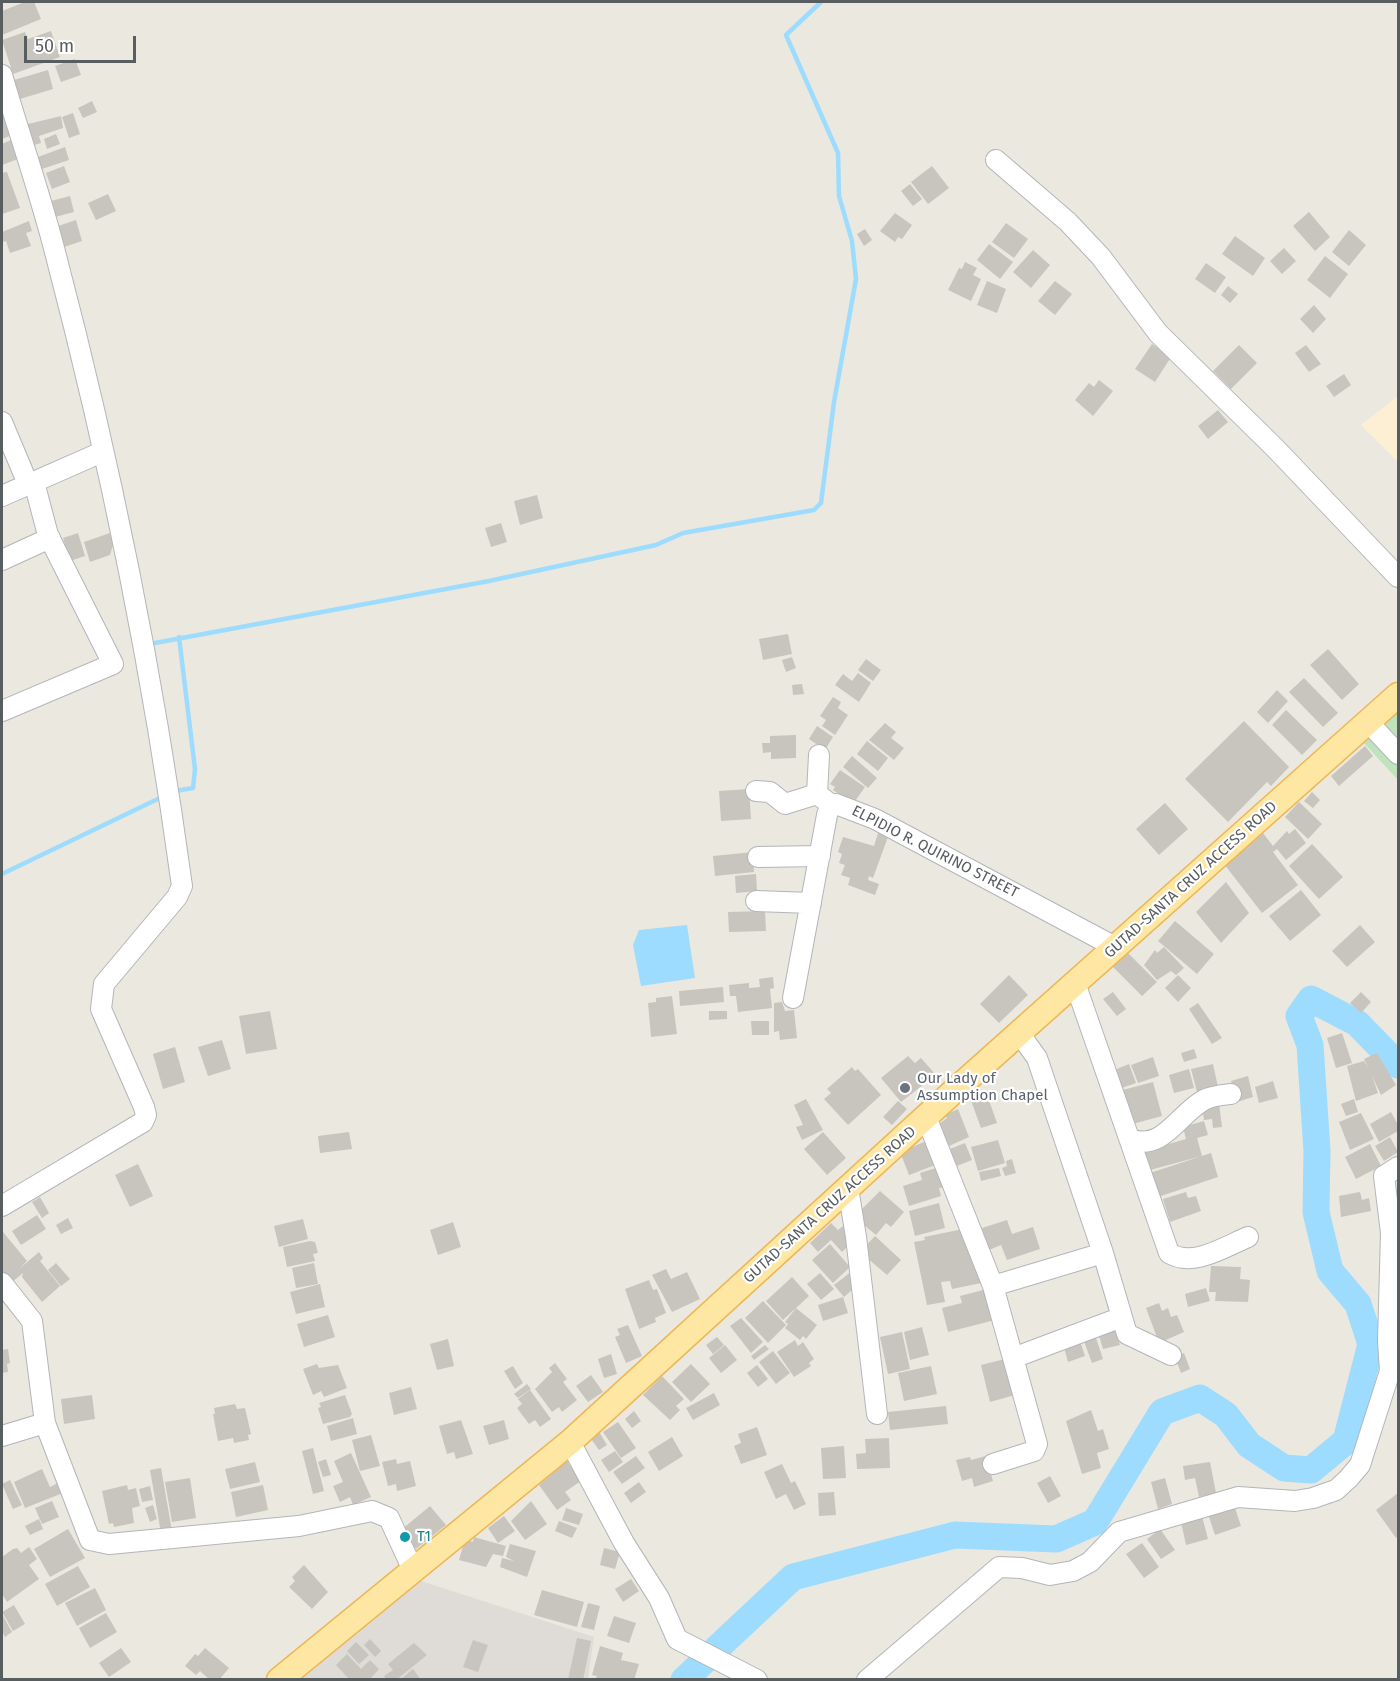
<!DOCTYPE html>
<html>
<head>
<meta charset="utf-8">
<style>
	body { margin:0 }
	#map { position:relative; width:1400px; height:1681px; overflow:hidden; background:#ebe8df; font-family:"Fira Sans",sans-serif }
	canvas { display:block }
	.frame { position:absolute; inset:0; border:3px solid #585d60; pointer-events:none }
	.scale { position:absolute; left:24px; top:36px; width:112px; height:27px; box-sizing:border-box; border:3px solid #585d60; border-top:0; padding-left:8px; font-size:18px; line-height:21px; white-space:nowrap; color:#585d60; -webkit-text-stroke:4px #fff; paint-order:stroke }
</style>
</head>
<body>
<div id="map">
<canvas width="1400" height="1681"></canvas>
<div class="frame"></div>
<div class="scale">50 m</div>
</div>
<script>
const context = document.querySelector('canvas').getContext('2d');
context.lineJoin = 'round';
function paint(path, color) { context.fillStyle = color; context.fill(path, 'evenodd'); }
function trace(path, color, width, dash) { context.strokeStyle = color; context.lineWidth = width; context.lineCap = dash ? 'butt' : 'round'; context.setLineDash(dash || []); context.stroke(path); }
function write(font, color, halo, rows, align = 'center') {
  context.font = font + ' "Fira Sans",sans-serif'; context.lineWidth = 4.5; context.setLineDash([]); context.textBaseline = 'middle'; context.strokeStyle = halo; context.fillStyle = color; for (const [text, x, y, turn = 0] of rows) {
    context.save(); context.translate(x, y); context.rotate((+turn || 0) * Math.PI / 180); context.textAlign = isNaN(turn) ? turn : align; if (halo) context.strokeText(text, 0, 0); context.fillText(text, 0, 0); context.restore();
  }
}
const commercial = new Path2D(`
	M1398,396V462L1361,425Z`);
const industrial = new Path2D(`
	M415,1579L594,1637L588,1679L291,1680Z`);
const green = new Path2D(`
	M1398,708V780L1363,742Z`);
const water = new Path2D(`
	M687,925L695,978L641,986L633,945L639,930Z`);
const stream = new Path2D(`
	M155,643L489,581L656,545L683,533L814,510L821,503L834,402L856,279L852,241L839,196L838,153L786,35L821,2
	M175,791L193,788L195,769L179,637
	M2,874L164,796`);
const river = new Path2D(`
	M713,1652L793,1577L955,1535L1056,1539L1095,1522L1162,1412L1200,1398L1226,1415L1249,1445L1284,1468L1311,1470L1346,1441L1371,1344L1358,1304L1330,1271L1316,1212L1317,1151L1310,1045L1299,1016L1311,999L1357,1023L1398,1065
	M684,1680L704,1661`);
const building = new Path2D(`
	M25,2H34L41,19L2,35V11Z
	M51,31L60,57L13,74L2,40L25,32L28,39Z
	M75,59L81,75L61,82L55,66Z
	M48,70L53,89L20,99L14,80Z
	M92,101L97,112L83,118L78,108Z
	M7,111L15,134L2,139V113Z
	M73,113L80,134L69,138L62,117Z
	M61,116L63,128L39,136L41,143L31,146L24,125Z
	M56,134L60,144L47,149L44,139Z
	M11,140L18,159L2,165V144Z
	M65,147L69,160L42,169L38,157Z
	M64,166L70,182L52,189L46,173Z
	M932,166L949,188L928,204L911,182Z
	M7,172L20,208L2,214V173Z
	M910,184L922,199L913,206L901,191Z
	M108,194L116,211L96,220L88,203Z
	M70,196L74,212L55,217L51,201Z
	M1309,212L1330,237L1315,251L1293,226Z
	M895,213L912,225L902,239L898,237L895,242L880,231Z
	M76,220L82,241L64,247L58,226Z
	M29,221L32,231L26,233L31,246L10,253L6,241L2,242V232Z
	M1006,223L1028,239L1014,258L992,242Z
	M865,229L872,240L864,246L857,234Z
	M1349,230L1366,245L1349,266L1332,252Z
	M1235,236L1265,258L1253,276L1222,254Z
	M989,244L1013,262L1000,279L977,260Z
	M1284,248L1296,261L1282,274L1270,261Z
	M1033,250L1050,265L1031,288L1013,272Z
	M1325,256L1348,274L1330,298L1307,280Z
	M965,262L977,268L973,275L981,279L971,301L948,290L959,268L962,269Z
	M1206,263L1226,277L1215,293L1195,279Z
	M987,281L1006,289L997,313L977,305Z
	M1055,281L1072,294L1055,315L1038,301Z
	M1228,286L1238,294L1230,303L1221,295Z
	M1314,305L1326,319L1313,333L1300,319Z
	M1152,344L1171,357L1155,382L1135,369Z
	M1239,345L1257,363L1231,389L1213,371Z
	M1306,345L1321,364L1309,372L1295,353Z
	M1344,374L1351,385L1334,397L1326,386Z
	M1099,380L1113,391L1093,416L1075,400L1089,383L1094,387Z
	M1218,410L1228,422L1208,439L1198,426Z
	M537,495L543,518L520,525L514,501Z
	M501,523L507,542L491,547L485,528Z
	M78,533L85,556L70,561L63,538Z
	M110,533L113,545L110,555L90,562L84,542Z
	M788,634L792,654L763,660L759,639Z
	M1328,649L1359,684L1342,700L1310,665Z
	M792,657L796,668L786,672L782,660Z
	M866,659L881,670L873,681L858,670Z
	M858,673L871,683L859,702L835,685L843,674L852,681Z
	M1304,678L1338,713L1323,727L1289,692Z
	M802,684L804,694L793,695L792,685Z
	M1277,690L1288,701L1268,723L1257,712Z
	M833,697L841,702L838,708L848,715L835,735L822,726L826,720L820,716Z
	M1286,710L1317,740L1302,755L1272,725Z
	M1244,721L1289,767L1271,786L1267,782L1228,822L1185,779Z
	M885,723L896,732L891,738L904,748L894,760L869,740Z
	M817,726L833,737L825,750L809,739Z
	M796,735V758L771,759V752L763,753L762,743H770V736Z
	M867,741L888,758L878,771L857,754Z
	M1365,746L1373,756L1339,786L1331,776Z
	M852,756L877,778L868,788L843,767Z
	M840,770L865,787L853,804L833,790L835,787L830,784Z
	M749,789L751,819L721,821L719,791Z
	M1312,792L1320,800L1313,808L1304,801Z
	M1299,802L1322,824L1308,839L1285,817Z
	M1165,803L1188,829L1159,855L1136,829Z
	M1295,829L1306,843L1286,860L1277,849L1273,852L1298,885L1262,913L1224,864L1263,833L1273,846L1287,831L1289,834Z
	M879,830L889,834L873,878L869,876L868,880L879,884L875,895L848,885L850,878L841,875L845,865L839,863L842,854L838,852L843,837L874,846Z
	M1312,844L1343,877L1319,899L1289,866Z
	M753,852L754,872L715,876L713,856Z
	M756,874L757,891L736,893L735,876Z
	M1226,882L1249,913L1221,943L1196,912Z
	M1301,890L1321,915L1290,941L1269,916Z
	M765,911L766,931L729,932L728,912Z
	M1175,921L1214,954L1197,974L1158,941Z
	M1360,925L1375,942L1347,967L1332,951Z
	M1164,947L1184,968L1176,975L1171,971L1157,980L1144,965L1155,950L1157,953Z
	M1126,951L1157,982L1142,996L1112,966Z
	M1009,975L1028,995L999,1023L980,1004Z
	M1178,975L1191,988L1178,1002L1165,988Z
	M773,977L774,988L770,989L772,1008L738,1012L736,996H730L729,985L749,983V988L760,987L759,979Z
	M723,987L724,1002L680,1006L679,991Z
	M1113,992L1126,1009L1117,1016L1103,999Z
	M1361,992L1371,1002L1361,1013L1350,1003Z
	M672,996L677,1034L651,1037L648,1003L656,1002V998Z
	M782,1002L785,1011L794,1010L797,1038L780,1040L779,1031L774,1032V1003Z
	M1198,1003L1222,1038L1212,1044L1189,1009Z
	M270,1011L277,1049L246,1054L239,1016Z
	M709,1011H727V1019L709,1020Z
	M751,1021H769V1035H752Z
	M1342,1033L1352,1063L1336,1068L1327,1038Z
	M222,1040L231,1069L208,1076L198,1047Z
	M175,1047L185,1082L163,1089L153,1054Z
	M1194,1049L1197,1058L1184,1062L1181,1053Z
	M1377,1053L1396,1085L1381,1095L1372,1076L1378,1093L1356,1101L1347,1066L1364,1061L1368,1068L1364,1059Z
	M908,1056L915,1063L921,1058L936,1075L901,1102L881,1078Z
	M1153,1057L1159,1076L1138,1083L1131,1065Z
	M1129,1064L1136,1083L1119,1089L1112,1071Z
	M1213,1064L1218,1087L1197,1092L1191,1069Z
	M852,1067L855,1071L858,1069L881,1095L848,1125L824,1099L831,1093L827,1089Z
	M1189,1069L1194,1088L1174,1093L1169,1075Z
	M1248,1076L1253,1097L1237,1102L1231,1081Z
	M1273,1081L1278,1098L1259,1103L1255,1087Z
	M1153,1082L1162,1116L1129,1125L1119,1091Z
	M986,1092L997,1123L981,1128L970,1098Z
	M806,1099L823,1130L802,1140L796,1127L803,1125L794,1105Z
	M1354,1099L1358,1112L1346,1116L1341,1104Z
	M898,1101L907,1109L892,1125L883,1117Z
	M1219,1103L1222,1127L1213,1128L1212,1119L1204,1120L1202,1106Z
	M958,1109L969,1137L949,1146L939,1124L947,1118L945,1115Z
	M1391,1112L1398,1125V1131L1379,1142L1370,1124Z
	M1361,1113L1374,1139L1350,1150L1339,1122Z
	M1204,1121L1208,1135L1197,1138L1202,1156L1150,1170L1145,1151L1186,1139L1183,1127Z
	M349,1132L352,1149L320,1153L318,1136Z
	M823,1132L846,1158L827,1175L804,1149Z
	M1390,1137L1398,1152L1384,1161L1375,1146Z
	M929,1140L938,1164L909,1175L900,1152Z
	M998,1140L1005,1163L978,1171L971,1147Z
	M965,1143L972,1160L957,1166L950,1149Z
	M1370,1144L1381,1166L1356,1179L1345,1157Z
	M1211,1153L1218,1177L1155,1198L1147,1174Z
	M1012,1159L1016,1173L1005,1176L1002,1168L1007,1166L1006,1161Z
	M138,1164L153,1196L130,1207L115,1175Z
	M939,1167L945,1187L939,1188L941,1196L909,1206L903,1186L922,1180L920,1173Z
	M999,1168L1001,1176L981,1181L979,1172Z
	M880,1191L904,1212L891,1227L886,1223L876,1235L858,1220L863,1213L860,1211Z
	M1186,1192L1188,1198L1196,1196L1201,1211L1170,1222L1163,1199Z
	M1360,1192L1362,1200L1369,1198L1371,1211L1341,1217L1339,1196Z
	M40,1197L49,1213L42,1218L32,1202Z
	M939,1203L945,1228L915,1236L909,1211Z
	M37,1215L46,1229L21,1245L12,1231Z
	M68,1218L73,1228L61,1234L56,1225Z
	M303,1219L308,1239L279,1247L274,1226Z
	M1007,1220L1012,1234L1033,1227L1040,1249L1007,1260L1001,1245L989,1250L982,1228Z
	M453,1222L461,1247L438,1255L430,1230Z
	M831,1223L838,1230L843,1226L855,1239L842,1252L831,1240L818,1252L810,1243Z
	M968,1228L981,1283L952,1289L950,1281L941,1282L945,1302L927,1305L914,1242L925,1240L924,1237Z
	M3,1232L27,1261L19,1269L39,1252L43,1258L40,1261L60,1286L42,1302L22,1277L23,1273L11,1283L2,1271Z
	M875,1236L901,1260L887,1275L860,1252Z
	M310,1241L315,1242L318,1253L313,1254L315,1261L287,1267L283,1247Z
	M830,1244L850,1267L833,1283L812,1260Z
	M56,1263L70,1279L61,1286L48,1270Z
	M314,1263L318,1284L296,1288L292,1268Z
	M1211,1266L1241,1267L1240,1279L1250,1280L1248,1302L1215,1301L1216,1292H1209Z
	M666,1269L671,1279L687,1272L700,1299L672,1312L652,1275Z
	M852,1271L861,1282L844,1297L834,1285Z
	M820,1273L834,1289L821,1300L807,1284Z
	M792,1277L809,1296L783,1320L766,1301Z
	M649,1280L653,1290L657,1289L666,1313L655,1318L656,1322L639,1329L625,1289Z
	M320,1284L325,1307L296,1314L290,1292Z
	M1206,1288L1210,1301L1188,1307L1185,1294Z
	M987,1289L995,1320L948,1332L942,1308L962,1303L960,1296Z
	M843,1297L848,1313L823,1321L818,1305Z
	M763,1301L786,1325L768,1343L745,1318Z
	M1159,1303L1162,1311L1168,1308L1171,1317L1177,1315L1184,1332L1159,1343L1146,1308Z
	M796,1308L817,1325L806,1339L803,1336L800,1340L785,1328L788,1324L785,1322Z
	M328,1315L335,1337L304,1347L297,1324Z
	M741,1318L763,1342L751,1353L730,1326Z
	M628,1325L642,1356L626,1363L615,1337L620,1335L617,1329Z
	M922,1327L929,1355L910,1360L904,1332Z
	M1114,1327L1120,1345L1103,1349L1098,1332Z
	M902,1332L910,1369L888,1374L880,1337Z
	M1094,1332L1103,1359L1092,1363L1082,1336Z
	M717,1337L724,1345L713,1354L706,1345Z
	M1079,1338L1085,1356L1068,1362L1063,1344Z
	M448,1339L454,1366L437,1370L430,1344Z
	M795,1340L798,1346L803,1342L814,1359L809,1363L811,1366L794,1377L777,1352Z
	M725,1345L737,1360L721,1373L709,1358Z
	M765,1345L769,1349L754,1360L751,1356Z
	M8,1349L10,1363L7,1364L8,1372L2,1373V1350Z
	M773,1351L790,1373L776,1384L759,1362Z
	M1184,1353L1190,1369L1181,1373L1175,1357Z
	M611,1354L617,1374L604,1378L598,1359Z
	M1005,1359L1015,1395L990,1402L981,1365Z
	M555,1363L567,1379L563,1382L577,1400L562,1412L559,1407L552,1412L535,1389L552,1372L549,1368Z
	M317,1364L319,1368L338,1365L347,1388L324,1397L321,1391L313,1395L303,1369Z
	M691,1364L710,1384L691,1402L672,1382Z
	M757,1365L768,1379L758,1387L747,1373Z
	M513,1366L523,1383L515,1389L504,1371Z
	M931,1366L937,1394L904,1401L898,1373Z
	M591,1375L603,1392L588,1402L576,1386Z
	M662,1376L684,1399L676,1406L680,1410L670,1420L643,1395Z
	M527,1384L531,1389L518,1398L514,1394Z
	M411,1387L417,1409L394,1415L389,1393Z
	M530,1390L551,1419L540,1427L535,1420L529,1424L517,1408L522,1404L518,1399Z
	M714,1393L720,1405L693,1420L686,1408Z
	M92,1395L95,1419L64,1424L61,1399Z
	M345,1395L352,1414L350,1417L323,1424L318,1408L321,1407L319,1403Z
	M235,1404L237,1409L245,1408L251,1434L248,1435L249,1440L234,1443L233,1438L218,1441L213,1414H215L214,1408Z
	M946,1406L948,1424L890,1430L888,1412Z
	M1091,1410L1098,1431L1103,1429L1109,1449L1097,1453L1101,1468L1082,1474L1066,1421Z
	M634,1411L641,1421L632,1428L625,1419Z
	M353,1418L357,1434L331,1441L327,1426Z
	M461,1420L473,1454L456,1459L454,1452L447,1454L439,1426Z
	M504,1420L509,1439L489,1445L483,1426Z
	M618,1422L636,1448L621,1458L603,1432Z
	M757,1427L767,1455L741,1464L734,1446L741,1443L738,1434Z
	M598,1430L607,1445L599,1450L589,1436Z
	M371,1435L380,1466L360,1471L352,1440Z
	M672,1437L683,1456L659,1471L648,1452Z
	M889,1438L890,1468L857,1469L856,1454L866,1453L865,1439Z
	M844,1446L846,1478L823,1479L821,1448Z
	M313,1448L324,1491L313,1494L302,1451Z
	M615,1451L623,1462L609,1472L601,1460Z
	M351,1453L371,1497L353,1505L350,1497L340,1502L333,1486L343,1482L334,1461Z
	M636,1456L645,1468L622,1484L613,1472Z
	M986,1456L993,1481L974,1487L972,1478L962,1481L956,1460L970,1457L971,1460Z
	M326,1459L331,1475L323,1477L318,1462Z
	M396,1459L397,1464L410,1461L416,1486L397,1491L396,1484L388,1486L382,1462Z
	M567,1461L581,1481L565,1492L571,1500L557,1510L539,1485Z
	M255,1462L260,1482L230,1489L225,1469Z
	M1210,1462L1216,1493L1199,1497L1195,1478L1185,1480L1183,1466Z
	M782,1464L791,1483L795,1481L806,1504L794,1510L786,1494L776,1499L764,1472Z
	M161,1468L172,1531L161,1533L150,1470Z
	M42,1469L50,1487L58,1483L63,1493L25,1508L14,1482Z
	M1050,1476L1061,1496L1048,1503L1037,1483Z
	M190,1478L196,1518L172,1522L165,1482Z
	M1165,1478L1172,1504L1158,1509L1151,1482Z
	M10,1480L22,1505L13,1509L2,1484Z
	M639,1482L646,1492L631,1503L624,1493Z
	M127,1485L128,1490L136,1488L140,1506L132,1508L134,1523L114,1527L113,1523L109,1524L102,1491Z
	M263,1485L268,1510L236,1517L231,1492Z
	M150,1486L153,1500L142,1502L139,1489Z
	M834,1492L836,1515L819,1516L818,1493Z
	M1398,1493V1536L1396,1538L1376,1510Z
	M52,1501L59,1517L42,1524L35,1508Z
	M531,1501L547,1524L525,1540L511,1521Z
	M1233,1502L1241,1526L1215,1535L1207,1511Z
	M153,1505L157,1519L150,1522L145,1508Z
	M430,1506L446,1525L416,1549L401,1530Z
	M566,1508L583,1514L579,1525L562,1520Z
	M504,1516L515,1531L498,1543L488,1528Z
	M1202,1516L1208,1539L1186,1545L1181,1522Z
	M39,1519L43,1529L30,1535L25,1526Z
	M559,1521L577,1528L572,1538L555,1531Z
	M68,1529L85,1558L50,1577L34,1549Z
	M1160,1529L1175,1550L1161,1559L1147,1539Z
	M474,1537L506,1546L503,1556L493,1554L486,1567L459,1560L465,1539L473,1542Z
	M1142,1543L1159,1567L1144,1578L1126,1554Z
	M510,1544L536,1551L527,1577L500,1567L502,1558L514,1561L506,1557Z
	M29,1547L37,1559L29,1565L39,1579L7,1602L2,1594V1557L13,1549L17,1548L21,1553Z
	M604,1548L620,1552L615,1569L600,1565Z
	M304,1565L328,1592L312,1609L289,1587L295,1581L292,1577Z
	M78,1566L90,1587L57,1606L45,1584Z
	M631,1579L639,1591L623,1602L615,1589Z
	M95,1588L106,1610L77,1626L65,1603Z
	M542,1590L584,1602L577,1627L534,1615Z
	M588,1603L600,1606L594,1630L581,1627Z
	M14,1605L25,1624L13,1631L2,1612Z
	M106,1613L117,1632L90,1648L79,1628Z
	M2,1614L12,1632L5,1637L2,1631Z
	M614,1616L636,1623L629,1643L607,1636Z
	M577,1638L591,1641L583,1680H568Z
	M370,1639L381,1651L375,1657L364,1645Z
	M473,1640L488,1645L478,1672L463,1667Z
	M356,1642L369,1655L359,1664L347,1651Z
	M414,1643L427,1655L396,1680H387L384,1676L393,1670L388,1664Z
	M600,1646L623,1653L621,1660L639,1664L634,1680L596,1678L597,1676L592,1675Z
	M121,1648L131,1662L109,1677L99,1663Z
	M205,1648L229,1668L219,1680H210L200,1671L196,1675L185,1666L195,1654L198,1656Z
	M347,1654L361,1669L370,1660L379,1669L369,1680H350L336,1665Z
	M413,1669L421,1680H400Z`);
const minor = new Path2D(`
	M2,75C19,134 40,193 55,252C110,461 153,673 182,886L177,897L104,984L101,1009L144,1107L146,1115L143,1122L2,1206
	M996,160L1068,222L1101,257L1158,333L1276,449L1398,577
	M2,422L28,484
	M2,496L102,452
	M2,560L50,538
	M2,711L113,664L48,535L34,482
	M1368,722L1398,754
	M756,791L770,792L785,804L817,794L833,806
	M817,794L819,755
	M758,857L820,856
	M756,901L811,903
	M1075,983L1169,1253C1193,1268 1224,1247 1248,1237
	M793,998L827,815L830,806L836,804L875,819L1115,947
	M926,1117L993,1286L1037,1444L1034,1451L993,1464
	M1130,1139C1163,1152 1178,1114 1204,1100C1211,1096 1222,1095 1231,1094
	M848,1188L856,1237L877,1414
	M1103,1253L1127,1334L1171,1355
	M2,1283L32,1321L45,1423L90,1540L109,1544L299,1526L372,1511L389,1518L412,1568
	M993,1286L1103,1253L1037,1058L1019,1033
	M1013,1358L1122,1317
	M2,1436L45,1423
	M570,1442L624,1543L659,1598L677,1639L757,1680
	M867,1680L999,1567L1022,1568L1050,1575L1073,1571L1090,1562L1119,1532L1238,1497L1295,1501L1313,1498L1336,1490L1348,1479L1360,1465L1390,1371L1388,1341L1391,1233L1384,1176L1398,1167`);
const major = new Path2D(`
	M279,1680L570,1442L954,1091L1398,695`);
const markers = [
	[905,1088,6,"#6b7280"],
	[405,1537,6,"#0f9aa8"]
];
const streetNames = [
	["ELPIDIO R. QUIRINO STREET",935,852,27],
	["GUTAD-SANTA CRUZ ACCESS ROAD",1191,880,-42],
	["GUTAD-SANTA CRUZ ACCESS ROAD",830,1205,-42]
];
const worshipNames = [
	["Our Lady of",917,1079],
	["Assumption Chapel",917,1096]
];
const cultureNames = [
	["T1",417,1537]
];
paint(commercial, '#fdefd3');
paint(industrial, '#dfdbd7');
paint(green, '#bfe3bb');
paint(water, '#9ddcfe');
trace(stream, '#9ddcfe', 4.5);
trace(river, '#9ddcfe', 27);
paint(building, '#c8c5bf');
trace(minor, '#b2b6ba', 22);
trace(major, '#efb655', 27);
trace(minor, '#fff', 20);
trace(major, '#fee7a2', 24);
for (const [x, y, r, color] of markers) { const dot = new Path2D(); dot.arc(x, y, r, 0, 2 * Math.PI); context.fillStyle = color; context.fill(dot); trace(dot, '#fff', 2); }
write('15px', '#585d60', '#fff', streetNames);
write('15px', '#5b616d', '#fff', worshipNames, 'left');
write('15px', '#0d838f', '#fff', cultureNames, 'left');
</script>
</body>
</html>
